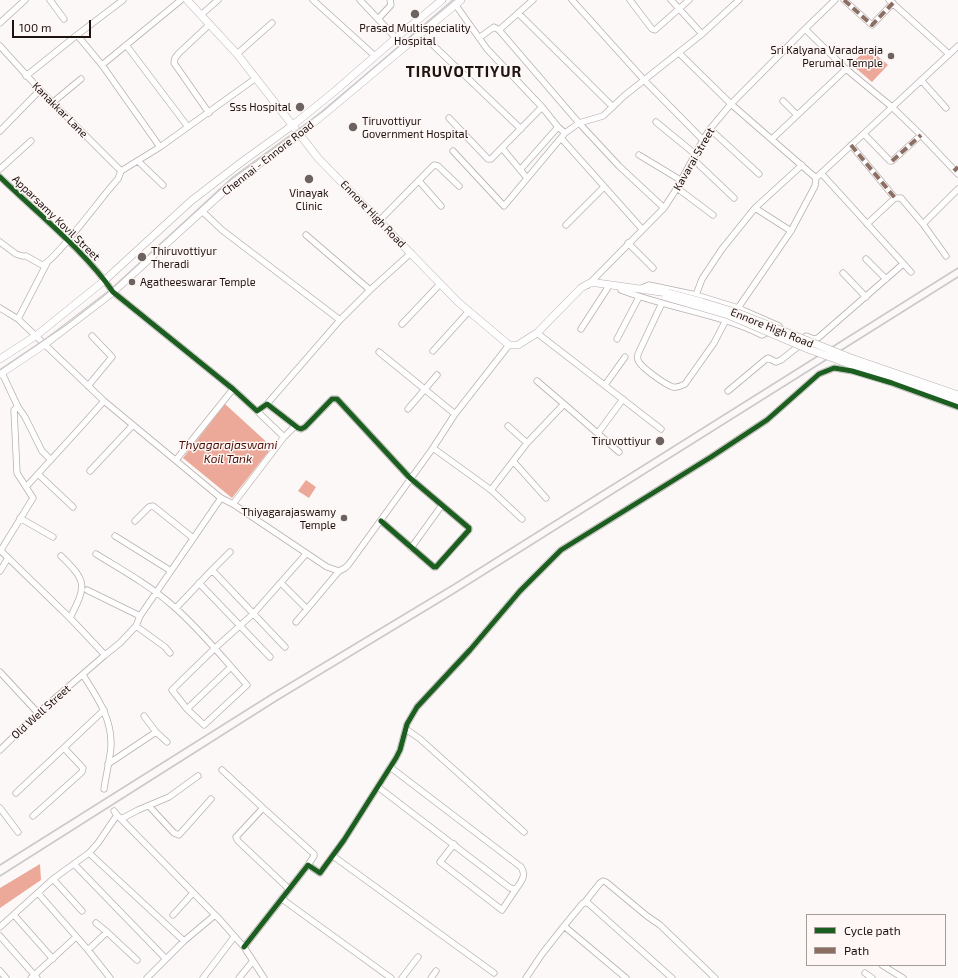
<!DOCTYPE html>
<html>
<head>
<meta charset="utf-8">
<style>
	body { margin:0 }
	#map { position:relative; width:958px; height:978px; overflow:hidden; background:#fcf8f7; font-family:"Exo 2",sans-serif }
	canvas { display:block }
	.legend { position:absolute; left:806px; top:914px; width:140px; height:52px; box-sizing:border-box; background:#fef7f5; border:1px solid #a59c99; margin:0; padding:5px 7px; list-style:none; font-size:12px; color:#1f1310 }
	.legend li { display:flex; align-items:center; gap:8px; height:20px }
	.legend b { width:20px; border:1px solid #a59c99 }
	.scale { position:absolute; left:12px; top:20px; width:79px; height:18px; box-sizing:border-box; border:2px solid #1f1310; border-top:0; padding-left:5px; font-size:12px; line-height:14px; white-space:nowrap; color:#1f1310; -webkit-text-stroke:3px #fef7f5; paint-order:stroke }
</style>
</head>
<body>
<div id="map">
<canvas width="958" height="978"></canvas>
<ul class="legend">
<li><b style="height:5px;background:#1b5e20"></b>Cycle path</li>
<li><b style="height:5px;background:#8d6e63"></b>Path</li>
</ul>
<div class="scale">100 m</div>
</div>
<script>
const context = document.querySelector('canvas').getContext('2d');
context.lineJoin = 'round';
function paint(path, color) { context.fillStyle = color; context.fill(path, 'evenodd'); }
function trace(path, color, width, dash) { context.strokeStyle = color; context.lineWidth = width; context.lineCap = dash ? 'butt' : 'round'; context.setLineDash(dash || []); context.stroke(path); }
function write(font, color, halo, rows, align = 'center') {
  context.font = font + ' "Exo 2",sans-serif'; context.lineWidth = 3; context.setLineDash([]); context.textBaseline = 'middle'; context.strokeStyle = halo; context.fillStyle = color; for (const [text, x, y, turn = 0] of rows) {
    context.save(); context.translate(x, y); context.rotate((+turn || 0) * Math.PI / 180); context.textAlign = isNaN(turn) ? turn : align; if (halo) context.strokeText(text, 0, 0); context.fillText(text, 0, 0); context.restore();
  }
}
const water = new Path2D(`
	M868,48L888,65L872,82L851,64Z
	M225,404L272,447L232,498L183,458Z
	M306,480L316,487L309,498L298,491Z
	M40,864L41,880L0,908V888Z`);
const minor = new Path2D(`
	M50,0L64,19
	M313,0L375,56
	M360,0L396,38
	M572,0L645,81L703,140
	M630,0L652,29L655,30L689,0
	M671,0L702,34
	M844,0L872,25L893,3
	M889,0L949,54
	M518,13L613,107
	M201,15L218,0
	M378,19L391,5L390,0
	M0,23L25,0
	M805,29L846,69L892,107L921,135L958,174
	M499,30L579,123L619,166L664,208
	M77,35L102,65L160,147
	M479,38L494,27L499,30L533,0
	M126,45L188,127
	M433,45L521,129
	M0,46L40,90L121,171
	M679,53L731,104L816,178
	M237,54L272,23
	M102,65L181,0
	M26,76L77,35L123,0
	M921,80L946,108
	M783,101L797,115
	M52,103L81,79
	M209,113L174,63L175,58L179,53L210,24
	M449,118L488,159H491L542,107
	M656,122L695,154
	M710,129L759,174
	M0,131L40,90
	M565,133L579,123L603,116L624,96L702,34L739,0
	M864,134L890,161H892L921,135
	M561,138L642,229
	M772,139L846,69
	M851,145L895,198
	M502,148L527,178
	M453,151L504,206L565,133L558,127L542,107L487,49L455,4
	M639,155L682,181
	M693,159L734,198
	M138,161L163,185
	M0,169L31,141
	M520,170L558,127
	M821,173L911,272
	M0,177C37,213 85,251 113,292L233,389L257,411L267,404L298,428L301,429L305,427L332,399H337L410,478L469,528V530L436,567H434L381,521
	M419,181L441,206
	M677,188L713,215
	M755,208L791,231
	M202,211L222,230L340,320
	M379,221L434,165L438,166L459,186
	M867,224L895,198H901L923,224L958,189
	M923,224L946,256
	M566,225L604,187
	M306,235L370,290
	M0,242L16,254L22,256H26L42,265C54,263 105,192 118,179L121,171L160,147L256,78
	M628,243L653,268
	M866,259L886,279
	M843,273L866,297
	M588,285L664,208L677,188L703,140L710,129L731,104L805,29L835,0
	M639,289L649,285L696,295L738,308L779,326
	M621,290C667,308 717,313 762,335L766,333L769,329
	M696,295L702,279L722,249L755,208L802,165
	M662,303L638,354C638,355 637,359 638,360C640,367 666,385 673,387C678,388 681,386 685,384L714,343L726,320
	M0,308L18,319L104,401L221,498L233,504L327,567L339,571L345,568L349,564L433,448L455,414L509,345
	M738,308L791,231L815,186L816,178L958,46
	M18,319L47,263
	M402,324L440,284
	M581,329L607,289
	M537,333L661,429
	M806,336L814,339L818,338L903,264
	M617,339L639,297
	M433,351L469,311
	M379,352L455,414
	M537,381L564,404
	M605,385L625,357
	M88,386L112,357L92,336
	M728,391L765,360L768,358L776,362L781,360L809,338
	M267,404L340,320L370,290L411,253
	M18,407L25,417L42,451L51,460
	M408,409L437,375
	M508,426L527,443
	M598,433L623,399
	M284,437L295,426
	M433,448L491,490L527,443L564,404L619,452
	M176,460L233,389
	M513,461L546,498
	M90,471L133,425
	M38,474L73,507
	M26,487L79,429L104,401
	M491,490L522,519
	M233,504L284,437L257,411
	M20,518L53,537
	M135,521L149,507L153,506L193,538
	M115,536L171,571
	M411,548L442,505
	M0,550L70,618L105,655
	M1,550L33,498L17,473L14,410L18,407L2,373
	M96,554C122,570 149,585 172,605C199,628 223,658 247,685L204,725L187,709L172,690L214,649L253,614L306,554
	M61,556C88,582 86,586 70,618
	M212,570L230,552
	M0,571L8,558
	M199,583L270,657
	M281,583L307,609L339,571
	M87,590L140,616
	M176,608L212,570L285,647
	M296,622L307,609
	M136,626L165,647L170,653
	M0,672L38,713
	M83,675C97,697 112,718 111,746C110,760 106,775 104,789
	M187,709L231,667
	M144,716L156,732L167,742
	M406,729L420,739L524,832
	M0,750L38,713L105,655L120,643L136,626L140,616L221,498
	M108,764L156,732
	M222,770L263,808
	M378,787L510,888L516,889C521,882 527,875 521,867L390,767
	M16,793L104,710
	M149,806L174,833L179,835L211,799
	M0,808L18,832
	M114,811L117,815L221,921L244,947L264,978
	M33,816L82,772L83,768L81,766L64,748
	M121,819L138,810L169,797L198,776
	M454,844L440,862L502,910L516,889
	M89,853L184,941
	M333,856L494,973
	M74,864L166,959
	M53,879L82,911
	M289,889L238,841L236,837L263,808L314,854V856L308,865
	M38,893L88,950L110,978
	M282,899L391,978
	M585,902L600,883L603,881L606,882L647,916L660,925L715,978
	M14,915L53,959
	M173,915L193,893
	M96,923L107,932
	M564,926L583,903H588L672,978
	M0,927L53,879L89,853L98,843L117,815
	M0,936L37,978
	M244,947L308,865L320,873L344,840L396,758L400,750L407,724L417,707L470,650L520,591L561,550L711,457L767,420L819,374L834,368L852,371L892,383L958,407
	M88,950L107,932L137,960
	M882,965L903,978
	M0,971L6,978
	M865,973L872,978
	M31,978L76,937
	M147,978L184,941L215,915
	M203,978L234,937
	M239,978L253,961
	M402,978L418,957
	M431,978L436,971
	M526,978L542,954L564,926L626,978`);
const major = new Path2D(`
	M187,0L237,54L318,158L458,302L509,345H518L537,333L581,288L590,283H597L668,293
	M0,359L37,335L105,280L191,201L243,161L293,125L335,91L396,38L442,0
	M0,374L45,344L113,292L233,183L300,134L461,0`);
const rail = new Path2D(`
	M0,370L66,325L106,294L233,177L322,112L453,0
	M0,865L272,694L453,585L958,268
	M0,876L276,701L453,594L958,277`);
const majorBridge = new Path2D(`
	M668,293L702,302L738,313L851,358L958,395
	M666,297L728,315L808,349L849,364L958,402`);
const quiet = new Path2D(`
	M844,0L872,25L893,3
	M851,145L895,198
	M892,161L921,135
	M954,171L958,167`);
const cycleway = new Path2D(`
	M0,177C37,213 85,251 113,292L233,389L257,411L267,404L298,428L301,429L305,427L332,399H337L410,478L469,528V530L436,567H434L381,521
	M244,947L308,865L320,873L344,840L396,758L400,750L407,724L417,707L470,650L520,591L561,550L711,457L767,420L819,374L834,368L852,371L892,383L958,407`);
const markers = [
	[415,14,5,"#6c6361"],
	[891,56,4,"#6c6361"],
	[300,107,5,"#6c6361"],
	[353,127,5,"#6c6361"],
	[309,179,5,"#6c6361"],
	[142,257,5,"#6c6361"],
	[132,282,4,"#6c6361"],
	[660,441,5,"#6c6361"],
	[344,518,4,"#6c6361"]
];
const poiNames = [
	["Prasad Multispeciality",415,28,"center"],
	["Hospital",415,41,"center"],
	["Sri Kalyana Varadaraja",883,50],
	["Perumal Temple",883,63],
	["Sss Hospital",291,107],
	["Tiruvottiyur",362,121,"left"],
	["Government Hospital",362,134,"left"],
	["Vinayak",309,193,"center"],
	["Clinic",309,206,"center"],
	["Thiruvottiyur",151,251,"left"],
	["Theradi",151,264,"left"],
	["Agatheeswarar Temple",140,282,"left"],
	["Tiruvottiyur",651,441],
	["Thiyagarajaswamy",336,512],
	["Temple",336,525]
];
const streetNames = [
	["Kanakkar Lane",60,110,45],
	["Chennai - Ennore Road",268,158,-38],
	["Kavarai Street",694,159,-60],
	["Ennore High Road",373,214,46],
	["Apparsamy Kovil Street",56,218,44],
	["Ennore High Road",772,328,22],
	["Old Well Street",41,712,-42]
];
const waterNames = [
	["Thyagarajaswami",228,445],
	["Koil Tank",228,459]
];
const districtNames = [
	["TIRUVOTTIYUR",464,72]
];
paint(water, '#eca898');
trace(minor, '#b8b0ae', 7);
trace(major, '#b8b0ae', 8);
trace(minor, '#fffefe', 5.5);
trace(major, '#fffefe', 7);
trace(rail, '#cac8c8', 1.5);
trace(majorBridge, '#b8b0ae', 8, []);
trace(majorBridge, '#fffefe', 7);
trace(quiet, '#8d6e63', 4, [8, 4]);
trace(cycleway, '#1b5e20', 5);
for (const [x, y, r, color] of markers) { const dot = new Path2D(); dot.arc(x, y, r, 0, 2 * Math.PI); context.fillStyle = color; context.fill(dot); trace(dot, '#fef7f5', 1.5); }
write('11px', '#1f1310', '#fef7f5', poiNames, 'right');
write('11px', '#1f1310', '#fef7f5', streetNames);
write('italic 12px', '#4d1106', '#fef7f5', waterNames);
context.letterSpacing = '1px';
write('bold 15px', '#1f1310', '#fef7f5', districtNames);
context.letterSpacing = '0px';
</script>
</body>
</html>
